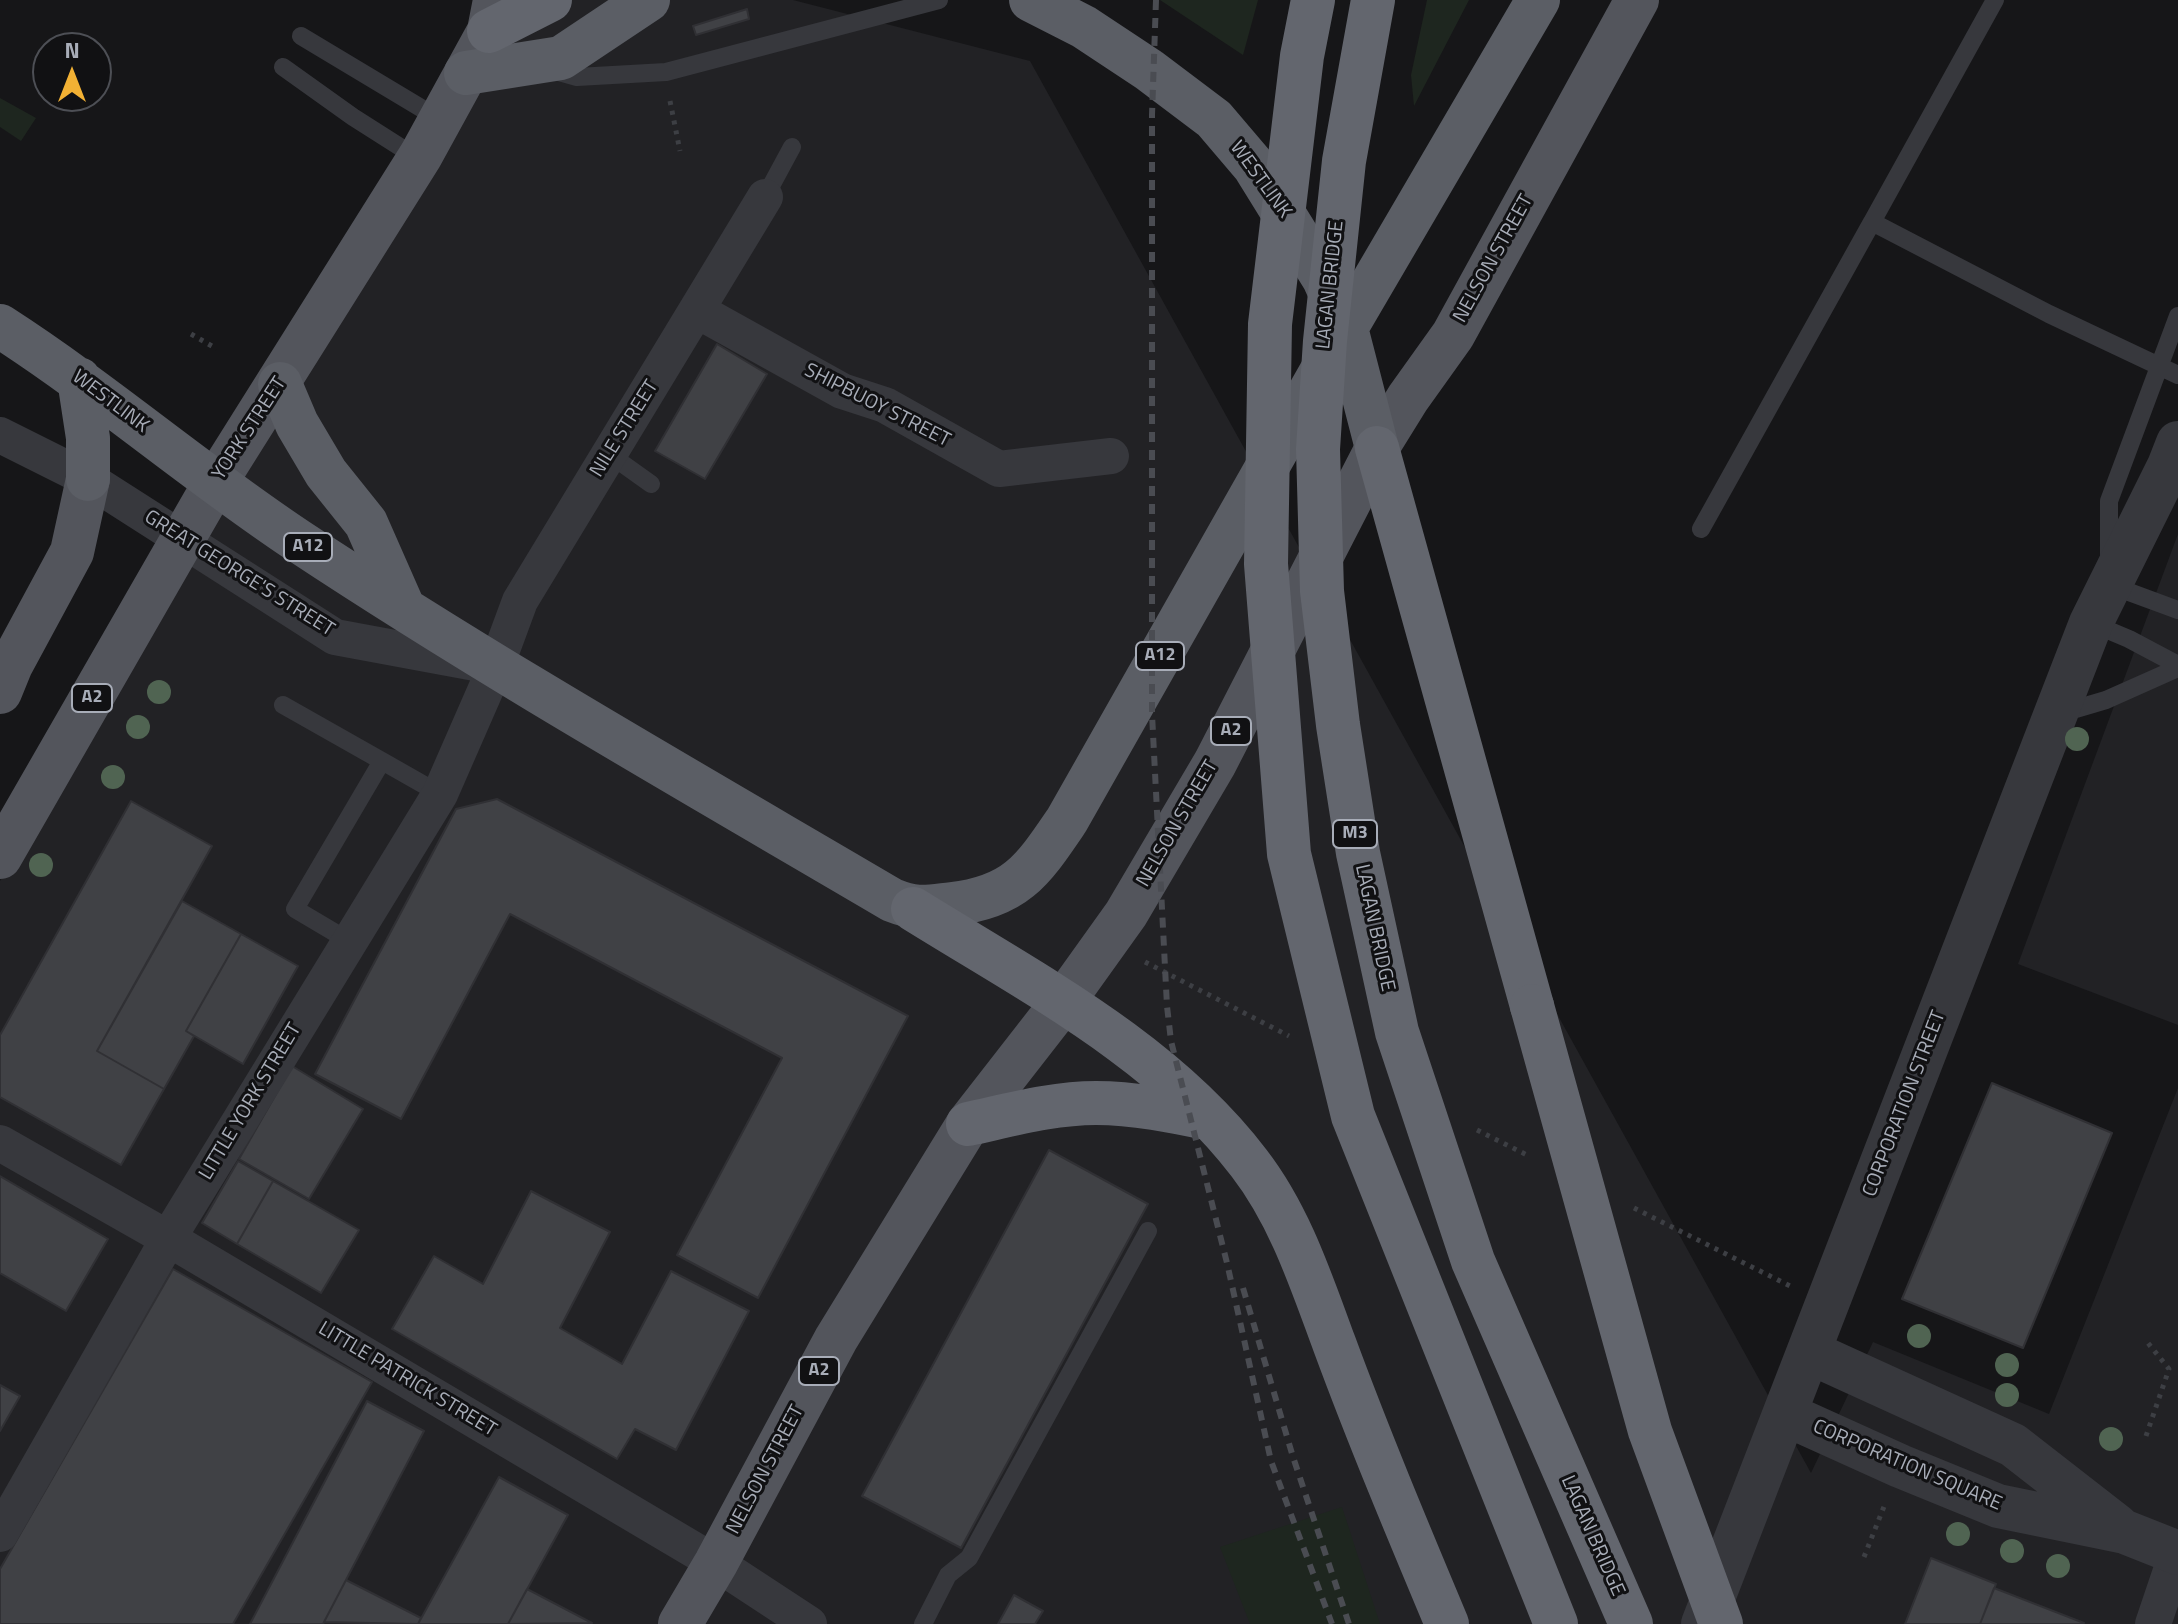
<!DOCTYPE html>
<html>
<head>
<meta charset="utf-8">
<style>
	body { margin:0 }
	#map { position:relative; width:2178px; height:1624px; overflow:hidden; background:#161618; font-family:"Titillium Web",sans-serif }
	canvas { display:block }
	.north { position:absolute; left:32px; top:32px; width:80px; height:80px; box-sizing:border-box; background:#111113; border:2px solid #4d4f55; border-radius:50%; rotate:0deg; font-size:22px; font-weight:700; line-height:32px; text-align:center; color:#a8adb8 }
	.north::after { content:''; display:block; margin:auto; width:28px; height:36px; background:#f2b134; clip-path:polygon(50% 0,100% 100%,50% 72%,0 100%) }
</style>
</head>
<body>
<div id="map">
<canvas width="2178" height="1624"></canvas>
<div class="north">N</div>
</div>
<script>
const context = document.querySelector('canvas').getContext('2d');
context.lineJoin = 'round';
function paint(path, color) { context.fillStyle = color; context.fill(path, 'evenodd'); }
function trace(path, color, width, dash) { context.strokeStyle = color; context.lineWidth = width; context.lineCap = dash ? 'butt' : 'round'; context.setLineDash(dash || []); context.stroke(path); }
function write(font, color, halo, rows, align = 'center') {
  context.font = font + ' "Titillium Web",sans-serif'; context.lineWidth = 6; context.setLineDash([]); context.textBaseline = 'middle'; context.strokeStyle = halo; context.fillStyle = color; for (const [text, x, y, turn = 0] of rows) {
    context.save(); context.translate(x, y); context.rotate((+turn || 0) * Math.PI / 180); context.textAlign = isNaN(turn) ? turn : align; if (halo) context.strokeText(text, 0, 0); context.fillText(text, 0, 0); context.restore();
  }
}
const built = new Path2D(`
	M520,0H793L1030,61L1811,1473L1873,1342L2049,1414L2178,1088V1624H0V881Z
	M2178,534V1025L2018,964Z`);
const green = new Path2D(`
	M1160,0H1258L1243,55Z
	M1427,0H1469L1414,106L1411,75Z
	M0,98L36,118L21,141L0,127Z
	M1342,1507L1380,1624H1250L1220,1547Z`);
const building = new Path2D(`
	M747,9L749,19L696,35L693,26Z
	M717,344L767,374L705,479L655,451Z
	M497,799L908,1016L758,1298L677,1255L782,1058L510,914L401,1119L315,1074L456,809Z
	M131,801L212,846L97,1051L164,1089L121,1165L0,1097V1035Z
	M182,901L241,934L186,1031L194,1036L164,1089L97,1051Z
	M241,934L298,966L243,1064L186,1031Z
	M292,1066L363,1109L309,1199L239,1159Z
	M1992,1083L2112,1133L2023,1348L1902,1299Z
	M1049,1150L1148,1204L961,1548L862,1496Z
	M238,1161L273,1181L237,1244L202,1223Z
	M0,1176L108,1239L66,1311L0,1273Z
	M273,1181L359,1230L321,1293L237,1244Z
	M531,1191L610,1232L560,1328L622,1364L671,1271L749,1311L676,1450L635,1429L617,1459L392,1329L434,1256L483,1284Z
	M173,1269L372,1382L233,1624H0V1569Z
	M0,1385L20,1396L0,1431Z
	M367,1401L424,1431L346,1580L323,1624H250Z
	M499,1477L568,1515L508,1624H418Z
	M1931,1558L1996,1584L1980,1624H1905Z
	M346,1580L421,1618L418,1624L324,1622Z
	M1994,1588L2084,1623L2083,1624H1980Z
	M527,1589L592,1623L508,1624Z
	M1014,1595L1043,1611L1035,1624H998Z`);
const path = new Path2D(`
	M670,101L680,151
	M191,334L217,349
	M1145,962L1289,1036
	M1477,1130L1529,1156
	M1634,1208L1790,1286
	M2146,1436L2169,1369L2148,1343
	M1864,1557L1885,1504`);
const service = new Path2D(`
	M1995,0L1872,222L2049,314L2178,375
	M301,36L441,120
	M283,67L353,117L419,159
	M552,70L577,77L666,72L939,0
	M765,197L792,147
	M609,454L651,484
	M1701,529L1872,222
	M2109,559V501L2178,316
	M2110,585L2178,610
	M2091,623L2129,639L2178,665
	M283,705L382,761L295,909L349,941
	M2062,713L2106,700L2178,668
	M382,761L440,794
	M923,1624L948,1575L969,1558L1148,1231`);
const minor = new Path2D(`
	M698,311L842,391L885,405L999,469L1111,456
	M0,435L88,479L335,637L486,665
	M0,1143L169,1239L716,1563L809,1624
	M0,1534L178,1222L440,794L496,666L520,601L765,197
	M2153,1624L2177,1553`);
const tertiary = new Path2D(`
	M1809,1352L2013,1445L2117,1526
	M1785,1414L1900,1466L1998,1506L2125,1532L2178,1553
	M1703,1624L2091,623L2169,466L2178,443`);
const primary = new Path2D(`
	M0,692L11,665L72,552L88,479
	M0,857L215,483L421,155L489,31L495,0
	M680,1624L716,1563L836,1339L968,1124L1063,1002L1126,914L1215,763L1377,448L1408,398L1453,335L1637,0`);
const trunk = new Path2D(`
	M1031,0L1084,27L1149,70L1214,119L1254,166L1324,279L1346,328L1377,448
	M466,73L561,58L648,0
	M0,326C104,393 197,474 300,542C492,669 693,783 892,900C917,910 926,907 952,904C1016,897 1033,870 1067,820L1346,328L1538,0
	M79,379L88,438V479
	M280,384L297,424L326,473L366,523L403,607`);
const motorway = new Path2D(`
	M489,31L550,0
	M1377,448L1532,1006
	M913,909C1030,982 1164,1051 1249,1163C1290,1216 1311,1281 1334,1343C1369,1438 1408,1531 1447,1624
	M968,1124C1010,1115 1053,1103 1096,1103C1134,1103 1174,1111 1211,1119`);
const rail = new Path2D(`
	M1156,0L1152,115V714L1167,1006L1171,1041L1227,1263L1271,1461L1332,1624
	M1243,1288L1293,1457L1349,1624`);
const motorwayBridge = new Path2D(`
	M1313,0L1302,56L1270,324L1266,564L1289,854L1353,1116L1556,1624
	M1373,0L1344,161L1325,341L1318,449L1322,591L1338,725L1358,853L1397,1032L1473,1261L1631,1624
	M1532,1006L1650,1431L1721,1624`);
const trees = [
	[159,692],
	[138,727],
	[2077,739],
	[113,777],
	[41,865],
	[1919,1336],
	[2007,1365],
	[2007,1395],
	[2111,1439],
	[1958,1534],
	[2012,1551],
	[2058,1566]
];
const shields = [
	[308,547,48],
	[1160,656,48],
	[92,698,40],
	[1231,731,40],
	[1355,834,44],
	[819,1371,40]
];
const shieldNames = [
	["A12",308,547],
	["A12",1160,656],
	["A2",92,698],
	["A2",1231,731],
	["M3",1355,834],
	["A2",819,1371]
];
const streetNames = [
	["WESTLINK",1260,180,54],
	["NELSON STREET",1494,259,-61],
	["LAGAN BRIDGE",1331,285,-84],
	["WESTLINK",110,402,37],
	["SHIPBUOY STREET",877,406,27],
	["YORK STREET",250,429,-57],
	["NILE STREET",625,429,-58],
	["GREAT GEORGE'S STREET",239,574,32],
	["NELSON STREET",1178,824,-60],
	["LAGAN BRIDGE",1374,928,78],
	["LITTLE YORK STREET",251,1102,-59],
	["CORPORATION STREET",1905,1104,-69],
	["LITTLE PATRICK STREET",407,1380,31],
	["CORPORATION SQUARE",1907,1466,23],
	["NELSON STREET",766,1470,-62],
	["LAGAN BRIDGE",1592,1536,66]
];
paint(built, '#222225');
paint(green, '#1e261f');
paint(building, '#404145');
trace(building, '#303034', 2);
trace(path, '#3d3f44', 5, [4, 6]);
trace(service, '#37383d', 18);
trace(minor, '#37383d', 36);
trace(tertiary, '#37383d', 44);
trace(primary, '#53555c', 44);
trace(trunk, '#5b5e65', 44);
trace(motorway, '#63666e', 44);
trace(rail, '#4a4c52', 6, [10, 8]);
trace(motorwayBridge, '#63666e', 44);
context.fillStyle = '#506452';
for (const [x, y] of trees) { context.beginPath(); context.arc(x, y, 12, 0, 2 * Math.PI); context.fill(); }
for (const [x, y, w] of shields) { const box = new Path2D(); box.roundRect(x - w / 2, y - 14, w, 28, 6); context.fillStyle = '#111113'; context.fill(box); trace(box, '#a8adb8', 2); }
write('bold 18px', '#a8adb8', null, shieldNames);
write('20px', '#a8adb8', '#111113', streetNames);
</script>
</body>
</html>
